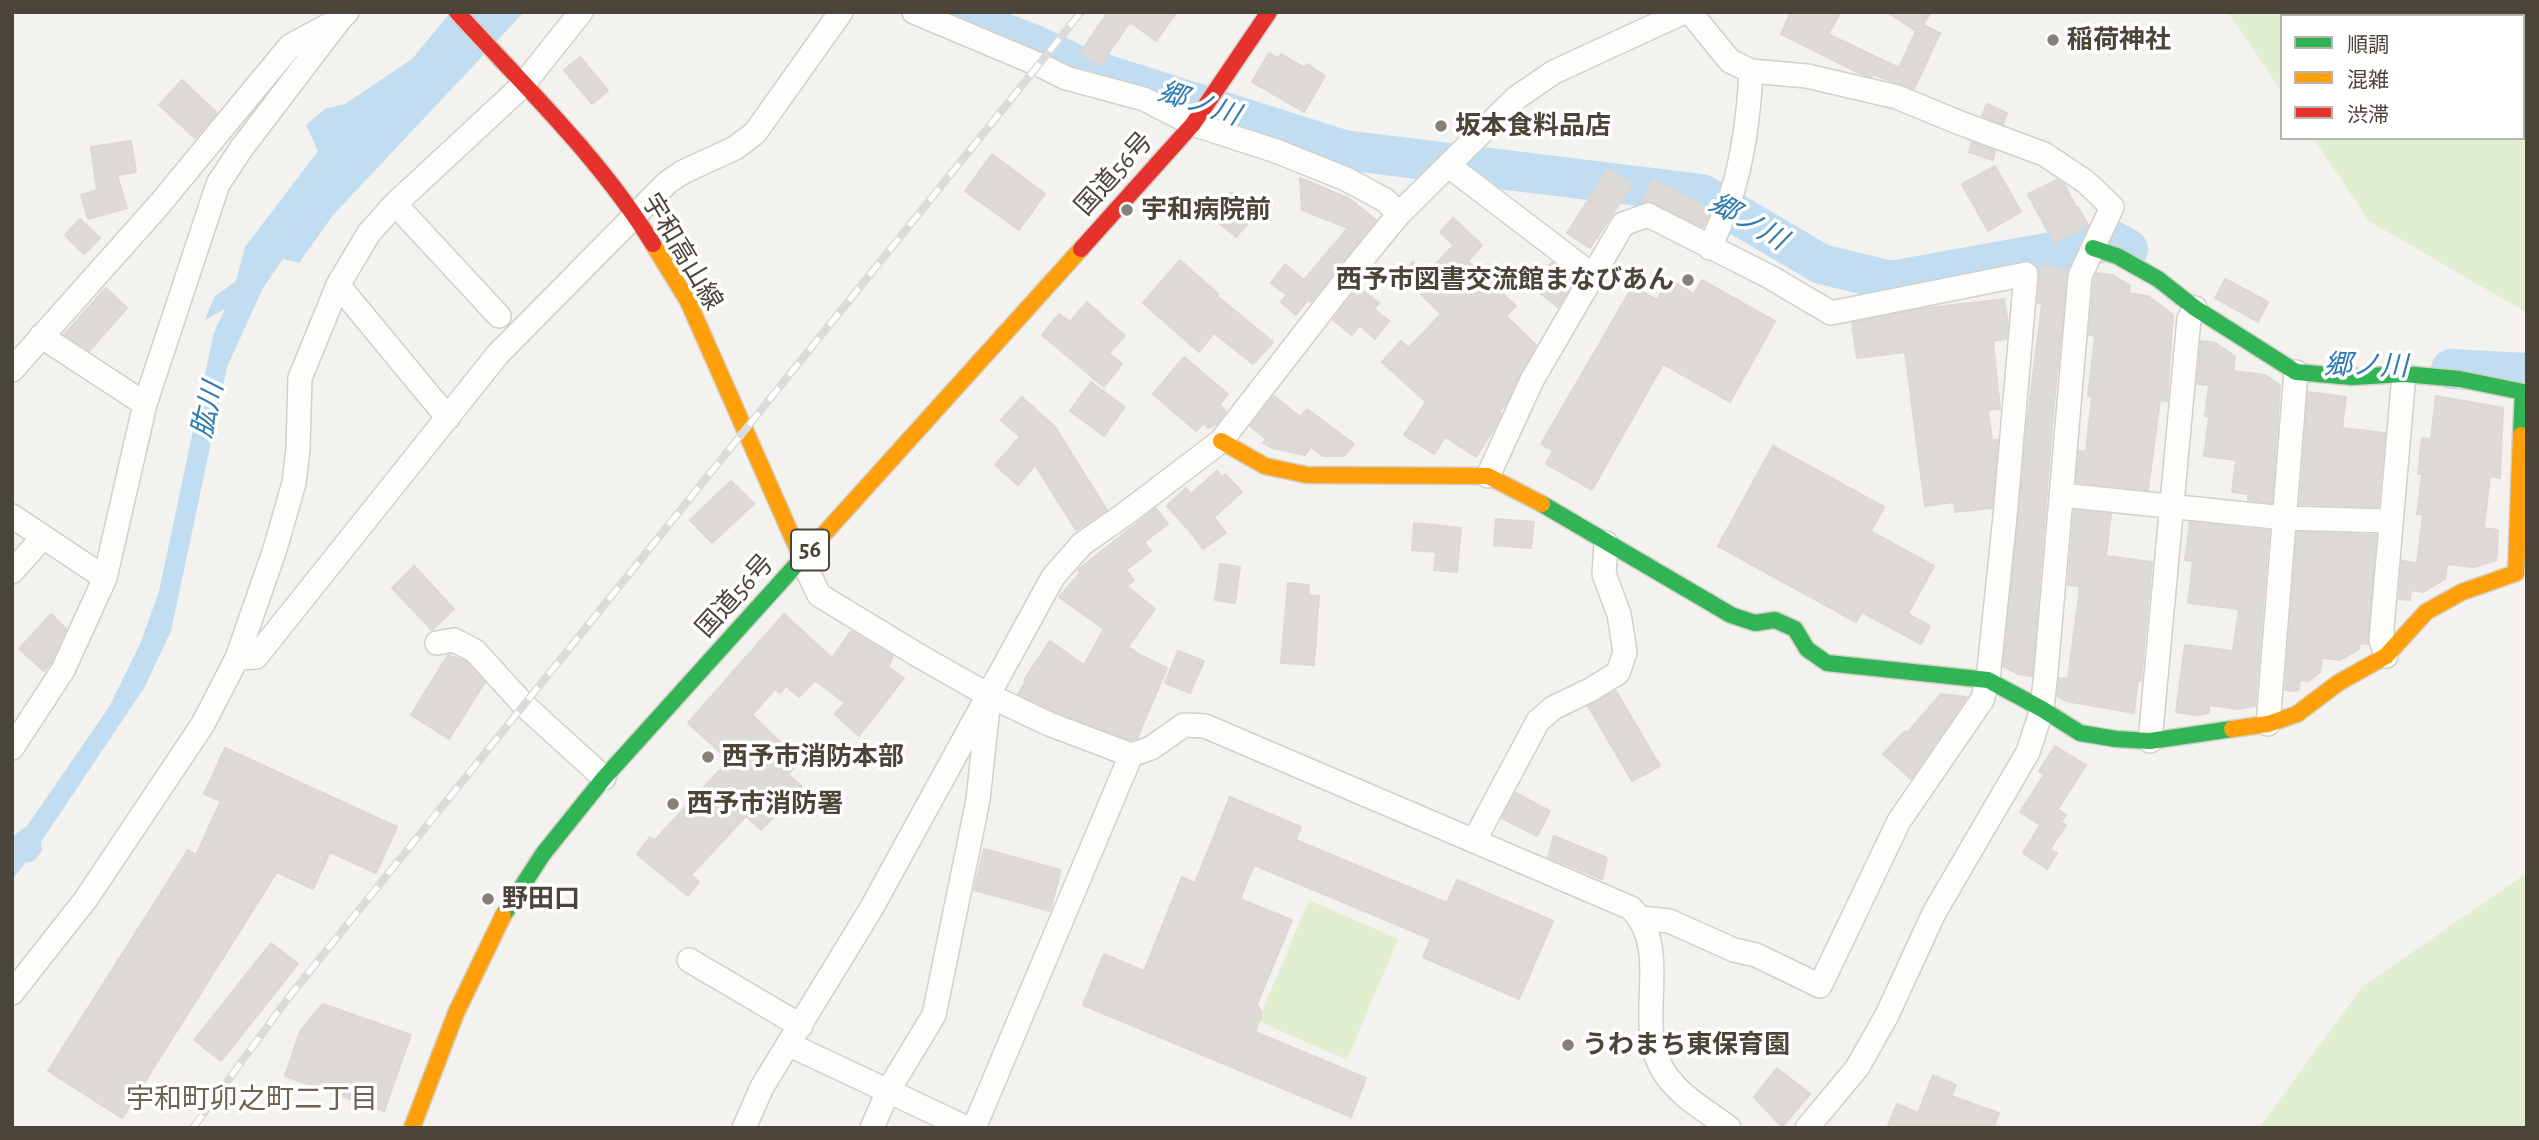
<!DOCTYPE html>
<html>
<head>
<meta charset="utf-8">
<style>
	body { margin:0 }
	#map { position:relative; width:2539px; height:1140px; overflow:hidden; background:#f4f2ee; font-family:"Alegreya Sans","Noto Sans JP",sans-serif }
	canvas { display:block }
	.frame { position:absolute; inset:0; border:14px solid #4b4439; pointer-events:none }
	.legend { position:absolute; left:2280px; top:14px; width:245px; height:126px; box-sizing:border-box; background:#fff; border:2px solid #b7b4b0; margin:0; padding:9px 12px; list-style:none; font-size:21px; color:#4b4439 }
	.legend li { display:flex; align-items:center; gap:14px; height:35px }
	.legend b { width:35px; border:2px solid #b7b4b0 }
</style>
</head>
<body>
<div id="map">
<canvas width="2539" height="1140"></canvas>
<div class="frame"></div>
<ul class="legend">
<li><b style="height:9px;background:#30b455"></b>順調</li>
<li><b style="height:9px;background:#ff9f0a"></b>混雑</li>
<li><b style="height:9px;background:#e5322d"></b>渋滞</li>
</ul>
</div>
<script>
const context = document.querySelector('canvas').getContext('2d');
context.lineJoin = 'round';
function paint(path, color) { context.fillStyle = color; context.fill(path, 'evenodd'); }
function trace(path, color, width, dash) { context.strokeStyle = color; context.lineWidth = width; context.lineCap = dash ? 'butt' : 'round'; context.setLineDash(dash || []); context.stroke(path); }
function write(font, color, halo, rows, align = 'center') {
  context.font = font + ' "Alegreya Sans","Noto Sans JP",sans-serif'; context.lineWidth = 7; context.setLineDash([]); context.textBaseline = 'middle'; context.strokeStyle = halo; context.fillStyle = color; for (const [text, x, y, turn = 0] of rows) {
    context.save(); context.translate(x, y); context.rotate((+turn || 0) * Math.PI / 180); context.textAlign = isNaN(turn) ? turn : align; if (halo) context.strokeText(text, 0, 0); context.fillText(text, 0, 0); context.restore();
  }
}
const green = new Path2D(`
	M2228,12H2527V313L2369,221L2313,138H2523V16H2282V92Z
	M2527,873V1128H2259L2362,987Z
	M1309,900L1398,939L1347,1060L1258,1021Z`);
const water = new Path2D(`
	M451,12H524L333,215L299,263L283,259L263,288L227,367L171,631L144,688L41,842L42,851L34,861L25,863L12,880V837L27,826L109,707L141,642L159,591L214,332L225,309L205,320L214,297L236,281L245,247L318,151L306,125L325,109L345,104L412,59Z`);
const river = new Path2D(`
	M949,12L1035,45L1079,66L1344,150L1702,194L1821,264L1891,281L2113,241L2128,249
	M2451,369L2527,373`);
const building = new Path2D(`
	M1108,12H1177L1156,41L1130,22L1099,67L1080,53Z
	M1791,12H1841L1828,34L1899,68L1916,31L1887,12H1931L1923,25L1940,33L1914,89L1872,74L1871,77L1861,74L1781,34Z
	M1269,53L1278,58L1281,54L1305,68L1307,64L1325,76L1304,112L1252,82Z
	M580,57L608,91L592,104L564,70Z
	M182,80L217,113L195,138L159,105Z
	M1987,104L2007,113L2003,124L1982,116Z
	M131,141L136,172L117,175L127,208L88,219L81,195L97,190L91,147Z
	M1972,142L1995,151L1993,160L1969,152Z
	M992,154L1045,194L1019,230L965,191Z
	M1995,166L2021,212L1988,231L1962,184Z
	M1608,169L1632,185L1590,248L1567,233Z
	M1300,178L1350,199L1376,220L1311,302L1308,300L1296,315L1281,302L1287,295L1271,283L1285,264L1304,280L1348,228L1302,210Z
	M1653,179L1711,210L1703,227L1654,203L1642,200Z
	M2057,180L2065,185L2076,208L2078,207L2088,225L2054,243L2028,194Z
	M1232,192L1257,212L1236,237L1212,217Z
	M1453,218L1482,245L1468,261L1516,306L1506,316L1536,345L1505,405L1499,412L1501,414L1494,429L1476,457L1445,437L1434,454L1404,435L1426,402L1382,362L1401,341L1409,348L1441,314L1401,275L1413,262L1426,274L1454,245L1440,232Z
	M80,219L100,238L84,254L65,235Z
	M1180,260L1218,294L1217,296L1273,342L1253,364L1214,333L1199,352L1143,303Z
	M1552,262L1575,279L1558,307L1532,287Z
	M2040,266L2068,270L2054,403L2032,676L2018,674L2003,666L2027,424L2042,303H2038Z
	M2097,273L2112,275L2130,285L2129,293L2148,296L2173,315L2167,401L2160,400L2148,490L2076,482L2079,451H2086L2092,396H2088L2095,336L2089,335L2094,280Z
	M1669,279L1694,294L1702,280L1775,321L1730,402L1663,364L1592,490L1546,464L1553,451L1541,444L1633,286L1657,300Z
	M2225,279L2268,302L2258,322L2215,298Z
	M1358,287L1379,303L1374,309L1389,321L1375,339L1360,325L1352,335L1333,320Z
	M106,288L127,308L89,351L64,335Z
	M2004,299L2008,324L2006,339L1993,341L2000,409L1988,410L1992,440H1998L1992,508L1955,512L1954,502L1925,506L1905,352L1857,358L1852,323L1920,309Z
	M1087,302L1125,336L1109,353L1122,364L1104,387L1042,335L1059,314L1070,322Z
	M2201,341L2215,343L2235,356L2233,371L2265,375L2280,385L2272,503L2248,500V494L2232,492L2236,460L2204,456L2209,417L2205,416L2209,385L2197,384Z
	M1184,357L1228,394L1219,405L1226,411L1218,423L1208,428L1203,423L1196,431L1153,394Z
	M1091,382L1125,407L1104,436L1070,411Z
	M2308,392L2346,397L2342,428L2385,433L2378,507L2300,504Z
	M1274,396L1300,417L1307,409L1354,444L1344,456H1323L1311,447L1305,455L1272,448L1263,443L1266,439L1250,426Z
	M2436,396L2503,408L2500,478L2490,476L2484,528L2498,530L2497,553L2496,560L2474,567L2447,564L2445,579L2423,592L2411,590L2410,600L2399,599L2402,561L2417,563L2423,515L2417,514L2422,474H2418L2422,438L2431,439Z
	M1022,397L1055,427L1107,510L1076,530L1035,465L1018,485L995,465L1020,437L1001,420Z
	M1773,446L1884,507L1871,531L1934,566L1908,614L1930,626L1921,644L1862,612L1856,622L1718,546Z
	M1217,471L1222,477L1225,474L1242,492L1214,517L1226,533L1203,549L1188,529L1167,506L1186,488L1191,494Z
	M731,481L754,504L712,543L690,520Z
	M1156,508L1168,524L1144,542L1151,551L1126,570L1134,580L1127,586L1155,609L1128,647L1135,651L1134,652L1167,668L1137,738L1131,740L1054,711L1018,694L1026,681L1024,680L1050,641L1084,665L1104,629L1059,597L1080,573L1078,570Z
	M2074,510L2111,514L2106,556L2152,562L2141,681L2138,680L2134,713L2066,701L2057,696L2059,678L2068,679L2080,586L2068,585Z
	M1496,519L1534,522L1531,548L1494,545Z
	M2190,522L2269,531L2255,706L2238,709L2209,705V713L2196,715L2176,712L2185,645L2233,651L2239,609L2188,603L2193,561L2185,560Z
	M1414,523L1461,528L1457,572L1434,570L1436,552L1412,550Z
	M2297,532L2376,535L2368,644L2360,643L2359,649L2340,660L2322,658L2320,672L2309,681L2300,680L2299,689L2296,691L2285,690Z
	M1220,564L1240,567L1235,603L1215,600Z
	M414,566L454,609L432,630L392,588Z
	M1288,583L1309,585L1308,595L1319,596L1314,665L1281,663Z
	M51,614L66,629L51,663L44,671L19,649Z
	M784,614L832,658L851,631L893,656L888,667L904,678L859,736L835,714L845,703L815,680L799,697L786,686L780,693L775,689L752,715L800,761L788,774L802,787L761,830L746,816L691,875L699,882L688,896L637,854L650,837L655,840L729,760L688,723Z
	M1178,651L1204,661L1190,693L1165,683Z
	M448,655L466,662L485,682L449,739L411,715Z
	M1616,691L1660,766L1632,781L1588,706Z
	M1941,694L1967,697L1911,779L1883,754L1905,731L1907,733Z
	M2055,746L2086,765L2058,809L2066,815L2061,822L2066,825L2050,849L2057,853L2047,869L2023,853L2040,825L2020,812L2044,775L2039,771Z
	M225,748L397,827L376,873L330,852L313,889L277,872L122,1118L48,1071L188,850L196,855L221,801L204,794Z
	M1515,793L1550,811L1537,836L1502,818Z
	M1230,797L1301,827L1296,840L1447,903L1457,880L1553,921L1519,999L1423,957L1431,939L1254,865L1240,899L1292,920L1257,1004L1262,1014L1255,1032L1366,1078L1351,1117L1083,1005L1104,954L1144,971L1182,877L1195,883Z
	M1554,836L1607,858L1602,879L1548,857Z
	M984,849L1061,870L1050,911L974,890Z
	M271,943L298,964L221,1061L194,1040Z
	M323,1004L411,1035L384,1111L285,1076L300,1031Z
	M1777,1068L1810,1094L1782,1127L1754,1097Z
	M1933,1075L1956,1085L1951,1096L1999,1113L1994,1128H1887L1897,1104L1918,1113Z`);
const street = new Path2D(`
	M914,12L1040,65L1066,78L1144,99L1193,124L1276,151L1346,179L1385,200L1399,214
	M1690,12L1730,61L1751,71L1807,76L1897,97L1960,123L2044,154L2086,182L2112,207L2080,276L2046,672L2042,709L2028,752L1934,913L1887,1015L1857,1068L1807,1128
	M1449,166L1592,275
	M395,204L499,316
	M1710,248C1717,231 1725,214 1731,196C1744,155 1749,113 1751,71
	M338,285L448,418
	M41,336L145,404
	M12,370L158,206L290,46L331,24
	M1488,476L1532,380L1623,224L1648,215L1770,277L1831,313L2026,274L2005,516L1988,680L1982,700L1899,821L1820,986L1756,955L1734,950L1669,921L1641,918
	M2062,495L2284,518L2390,521
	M12,516L105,578
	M802,559L819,595L921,657L990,696L1049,724L1131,755L1151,748L1184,725L1205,726L1631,908C1674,951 1632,1024 1664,1072C1679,1096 1707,1111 1729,1128
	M12,572L43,537
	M437,643L454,640L475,651L525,706L604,778
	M2386,656L2381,640L2404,374
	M237,658L256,657L498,354L668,182L683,172L735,148L755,133L841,12
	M2268,724L2296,372
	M2150,741L2189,319L2195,308
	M12,748L63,670L105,578L145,404L218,184L241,149L340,19L347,12
	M1474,841L1538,721L1553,708L1590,690L1618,673L1625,652L1619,614L1604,574L1606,543
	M689,960L801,1026
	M12,993L86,899L203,724L237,658L275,549L294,483L298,449L300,378L338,285L369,233L395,204L522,86L581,12
	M790,1045L967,1128
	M744,1128L762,1087L871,909L1053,577L1082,544L1125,514L1221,441L1359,263L1399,214L1516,98L1554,72L1684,12
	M872,1128L888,1091L934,1015L978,800L988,707
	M974,1128L1131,755`);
const fast = new Path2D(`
	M2093,248L2117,256L2158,279L2195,308L2296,372L2352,377L2404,374L2460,379L2523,392L2521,435
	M1542,504L1731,615L1755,623L1775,620L1795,629L1807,649L1827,663L1988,680L2042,709L2080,733L2116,739L2150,741L2232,729
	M503,916L543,854L604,778L815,544`);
const slow = new Path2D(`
	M653,244L688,301L802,559
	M1221,441L1265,466L1307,475L1488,476L1542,504
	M815,544L1081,249
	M2232,729L2268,724L2297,714L2338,683L2386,656L2426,612L2462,592L2516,573L2521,435
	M412,1128L456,1013L503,916`);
const jam = new Path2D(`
	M457,12C525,87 600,158 653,244
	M1081,249L1193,124L1269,12`);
const rail = new Path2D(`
	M193,1128L289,997L1081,12`);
const markers = [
	[2053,40,7,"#868178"],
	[1441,126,7,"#868178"],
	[1127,210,7,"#868178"],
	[1688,280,7,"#868178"],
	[708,757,7,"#868178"],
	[673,804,7,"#868178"],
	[488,899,7,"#868178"],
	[1568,1045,7,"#868178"]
];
const shields = [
	[810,550,38]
];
const shieldNames = [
	["56",810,550]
];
const poiNames = [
	["稲荷神社",2067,40],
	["坂本食料品店",1455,126],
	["宇和病院前",1141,210],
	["西予市図書交流館まなびあん",1674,280,"right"],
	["西予市消防本部",722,757],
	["西予市消防署",687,804],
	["野田口",502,899],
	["うわまち東保育園",1582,1045]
];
const streetNames = [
	["国道56号",1114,174,-48],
	["宇和高山線",682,252,59],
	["国道56号",735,596,-48]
];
const waterNames = [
	["郷ノ川",1199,104,18],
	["郷ノ川",1748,222,30],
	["郷ノ川",2366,366,1],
	["肱川",208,410,-77]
];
const neighbourhoodNames = [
	["宇和町卯之町二丁目",252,1100]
];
paint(green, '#e1eecf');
paint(water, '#c0ddf1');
trace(river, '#c0ddf1', 40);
paint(building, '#dedbd6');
trace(building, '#dcd9d4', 2);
trace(street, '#d2d0cb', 26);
trace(fast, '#d3cfc5', 19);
trace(slow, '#d3cfc5', 19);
trace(jam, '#d3cfc5', 19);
trace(street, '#fdfdfc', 23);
trace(fast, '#30b455', 16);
trace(slow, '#ff9f0a', 16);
trace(jam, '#e5322d', 16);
trace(rail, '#dbdbda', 8);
trace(rail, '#fff', 5, [16]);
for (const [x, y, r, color] of markers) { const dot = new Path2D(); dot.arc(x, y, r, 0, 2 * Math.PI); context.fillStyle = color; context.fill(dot); trace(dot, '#fff', 2.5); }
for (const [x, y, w] of shields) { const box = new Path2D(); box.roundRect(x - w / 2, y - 20.5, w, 41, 5); context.fillStyle = '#fff'; context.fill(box); trace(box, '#4b4439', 2); }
write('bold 24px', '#4b4439', null, shieldNames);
write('bold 26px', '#4b4439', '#fff', poiNames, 'left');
write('26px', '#4b4439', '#fff', streetNames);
write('italic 28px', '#2e7ab2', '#fff', waterNames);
write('28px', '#6e6250', '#fff', neighbourhoodNames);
</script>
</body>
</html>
